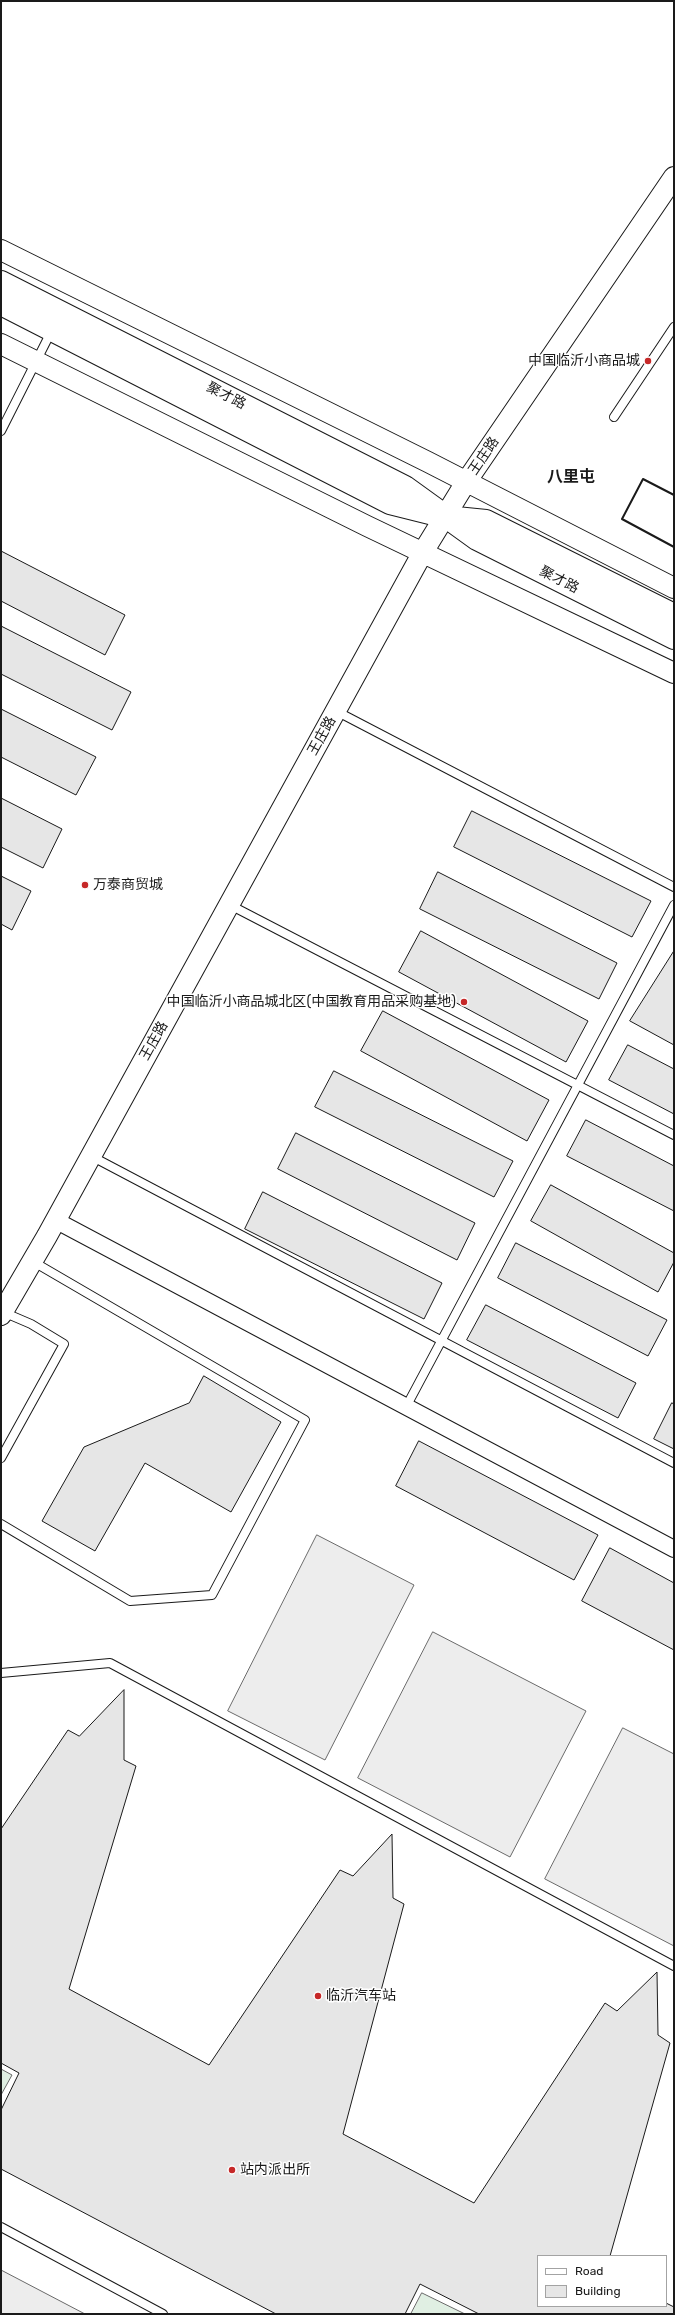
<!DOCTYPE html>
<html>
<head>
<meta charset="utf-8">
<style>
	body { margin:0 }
	#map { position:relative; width:675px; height:2315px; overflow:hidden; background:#fff; font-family:Rubik,sans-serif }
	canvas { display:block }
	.frame { position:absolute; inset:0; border:2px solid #1a1a1a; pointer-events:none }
	.legend { position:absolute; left:537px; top:2255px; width:130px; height:52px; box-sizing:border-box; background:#fff; border:1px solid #a3a3a3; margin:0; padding:5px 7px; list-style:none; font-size:12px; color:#1a1a1a }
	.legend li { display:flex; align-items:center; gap:8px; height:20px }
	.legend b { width:20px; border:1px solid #a3a3a3 }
</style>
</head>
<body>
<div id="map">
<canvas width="675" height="2315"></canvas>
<div class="frame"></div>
<ul class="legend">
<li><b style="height:5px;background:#fff"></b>Road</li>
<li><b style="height:11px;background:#e6e6e6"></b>Building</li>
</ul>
</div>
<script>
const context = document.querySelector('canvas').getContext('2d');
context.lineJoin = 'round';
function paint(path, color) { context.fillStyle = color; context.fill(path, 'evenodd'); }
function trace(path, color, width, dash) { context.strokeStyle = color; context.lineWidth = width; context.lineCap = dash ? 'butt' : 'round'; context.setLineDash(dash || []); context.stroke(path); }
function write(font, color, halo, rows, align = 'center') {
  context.font = font + ' Rubik,"Noto Sans SC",sans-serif'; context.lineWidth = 3; context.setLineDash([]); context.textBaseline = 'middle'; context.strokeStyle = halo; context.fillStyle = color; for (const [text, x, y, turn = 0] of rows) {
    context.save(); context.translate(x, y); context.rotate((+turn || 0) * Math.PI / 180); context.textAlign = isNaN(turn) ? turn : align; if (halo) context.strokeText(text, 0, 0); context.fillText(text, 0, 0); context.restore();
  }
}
const green = new Path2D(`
	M1,2069L12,2075L1,2095Z
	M422,2293L465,2314H411Z`);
const parking = new Path2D(`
	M317,1535L414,1585L325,1760L228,1711Z
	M433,1632L586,1711L510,1857L358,1778Z
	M623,1728L674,1754V1946L545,1879Z
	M1,2270L85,2314H1Z`);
const building = new Path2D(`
	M1,551L125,615L105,655L1,601Z
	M1,626L131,692L112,730L1,674Z
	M1,709L96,757L76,795L1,757Z
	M1,798L62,829L43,868L1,847Z
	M472,811L651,901L632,937L454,847Z
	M438,872L617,963L599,999L420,909Z
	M1,876L31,891L12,930L1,924Z
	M421,931L588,1021L566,1062L399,972Z
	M674,951V1045L630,1021Z
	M383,1011L549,1100L527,1141L361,1051Z
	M628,1045L674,1069V1114L609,1080Z
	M334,1071L513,1161L494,1197L315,1107Z
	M586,1120L674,1166V1211L567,1156Z
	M296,1133L475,1223L457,1260L278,1169Z
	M551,1185L674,1253V1262L658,1292L531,1221Z
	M263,1192L442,1283L424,1319L245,1229Z
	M516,1243L667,1320L648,1356L498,1278Z
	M486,1305L636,1383L618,1418L467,1340Z
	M204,1376L281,1422L231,1512L145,1463L95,1551L42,1521L84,1447L189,1403Z
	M672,1403L674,1404V1449L654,1439Z
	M419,1441L598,1535L574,1580L396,1486Z
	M610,1548L674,1583V1650L582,1601Z
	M124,1690V1760L136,1766L69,1989L209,2065L340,1870L353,1876L392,1834L393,1898L404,1904L343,2134L474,2203L605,2003L617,2011L657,1972L658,2035L670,2043L610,2256H538V2306H666V2303L674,2307V2314H479L420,2284L405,2314H276L1,2169V2110L19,2073L1,2063V1829L68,1730L79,1736Z`);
const service = new Path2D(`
	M614,417L674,327
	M1,431L52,330
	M336,711L674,887
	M230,905L674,1135
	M91,1156L674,1463
	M406,1407L674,905
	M1,1458L64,1344L31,1324L3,1312
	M1,1524L130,1601L212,1595L305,1420L32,1261
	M1,1673L110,1663L674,1966
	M1,2227L163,2314`);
const minor = new Path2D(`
	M55,1220L674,1549`);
const tertiary = new Path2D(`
	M1,250L428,462L674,588
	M1,344L367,526L674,673
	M1,1315L47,1236L423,552L466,482L674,177`);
const primary = new Path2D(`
	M1,282L405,487L477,539L674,638
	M1,304L390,503L446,517L486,521L674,615`);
const wall = new Path2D(`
	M674,495L643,479L622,519L674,547`);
const markers = [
	[648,361,4,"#c62828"],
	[85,885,4,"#c62828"],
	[464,1002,4,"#c62828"],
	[318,1996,4,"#c62828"],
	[232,2170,4,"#c62828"]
];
const poiNames = [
	["中国临沂小商品城",640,361,"right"],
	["万泰商贸城",93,885],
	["中国临沂小商品城北区(中国教育用品采购基地)",456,1002,"right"],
	["临沂汽车站",326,1996],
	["站内派出所",240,2170]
];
const streetNames = [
	["聚才路",226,396,27],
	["王庄路",484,456,-56],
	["聚才路",559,580,27],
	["王庄路",322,736,-61],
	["王庄路",154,1041,-61]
];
const quarterNames = [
	["八里屯",571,477]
];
paint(green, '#e0efe3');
trace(green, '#6a6a6a', 1);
paint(parking, '#ededed');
trace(parking, '#6a6a6a', 1);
paint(building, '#e6e6e6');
trace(building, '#1a1a1a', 1);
trace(service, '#1a1a1a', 10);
trace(minor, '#1a1a1a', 18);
trace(tertiary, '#1a1a1a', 22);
trace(primary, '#1a1a1a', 24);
trace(service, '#fff', 8);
trace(minor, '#fff', 16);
trace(tertiary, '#fff', 20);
trace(primary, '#fff', 22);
trace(wall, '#1a1a1a', 2);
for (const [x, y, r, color] of markers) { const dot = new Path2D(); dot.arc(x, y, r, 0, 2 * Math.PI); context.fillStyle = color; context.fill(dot); trace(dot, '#fff', 1.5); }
write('14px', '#1a1a1a', '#fff', poiNames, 'left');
write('14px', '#1a1a1a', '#fff', streetNames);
write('bold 16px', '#1a1a1a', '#fff', quarterNames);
</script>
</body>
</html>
